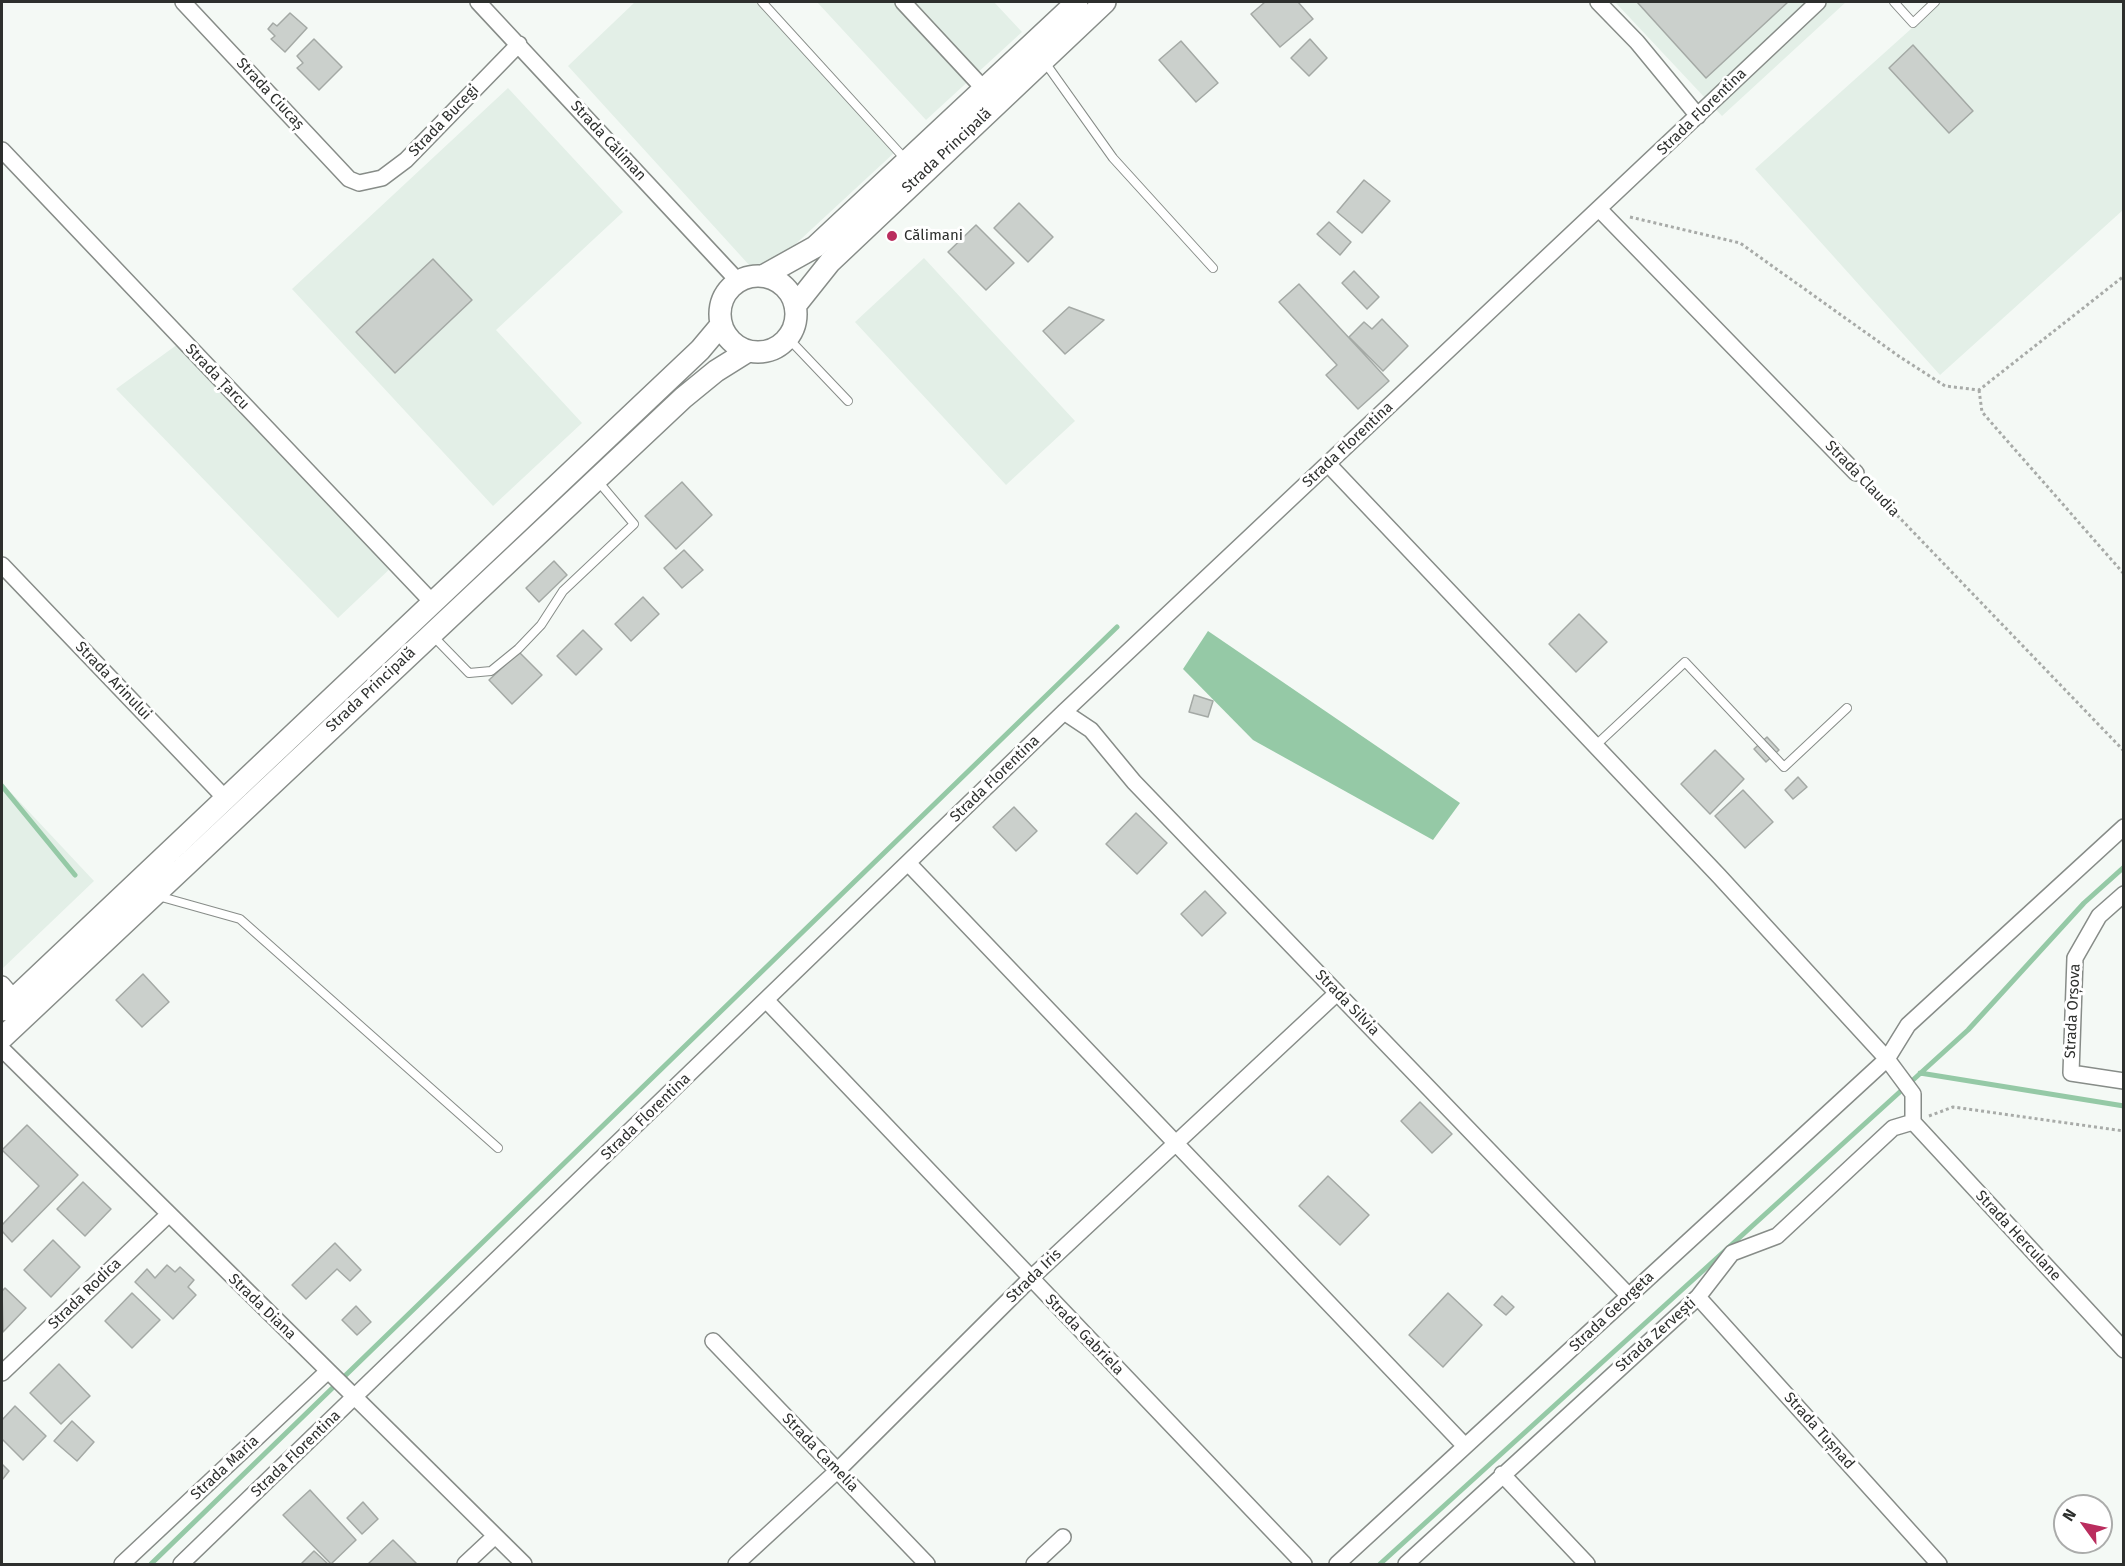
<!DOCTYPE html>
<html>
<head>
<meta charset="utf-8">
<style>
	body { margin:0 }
	#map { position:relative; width:2125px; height:1566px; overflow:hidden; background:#f4f9f5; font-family:"Fira Sans",sans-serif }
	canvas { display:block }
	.frame { position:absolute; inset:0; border:3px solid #2d2f2d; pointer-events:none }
	.north { position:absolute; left:2053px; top:1494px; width:60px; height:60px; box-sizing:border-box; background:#fff; border:2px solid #abacab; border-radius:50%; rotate:303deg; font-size:16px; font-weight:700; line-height:24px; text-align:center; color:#2d2f2d }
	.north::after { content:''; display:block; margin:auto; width:21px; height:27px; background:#ba2d5e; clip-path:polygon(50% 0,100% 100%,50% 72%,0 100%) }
</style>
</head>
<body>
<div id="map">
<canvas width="2125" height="1566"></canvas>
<div class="frame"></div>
<div class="north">N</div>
</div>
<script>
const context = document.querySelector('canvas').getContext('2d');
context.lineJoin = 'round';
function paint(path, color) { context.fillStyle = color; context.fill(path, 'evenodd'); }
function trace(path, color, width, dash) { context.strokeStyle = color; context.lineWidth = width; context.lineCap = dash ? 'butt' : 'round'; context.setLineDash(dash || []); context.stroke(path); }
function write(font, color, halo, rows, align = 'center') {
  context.font = font + ' "Fira Sans",sans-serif'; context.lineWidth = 6; context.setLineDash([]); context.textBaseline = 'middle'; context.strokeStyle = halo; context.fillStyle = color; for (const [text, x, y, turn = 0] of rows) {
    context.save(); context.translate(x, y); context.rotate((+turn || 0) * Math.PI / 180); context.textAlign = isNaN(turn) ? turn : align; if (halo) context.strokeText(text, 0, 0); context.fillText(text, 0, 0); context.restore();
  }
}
const built = new Path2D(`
	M635,2H757L895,152L760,277L568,66Z
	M817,2H994L1022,32L926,120Z
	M1615,2H1846L1722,116Z
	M1941,2H2123V210L1940,375L1755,169Z
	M508,88L623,212L496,330L582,423L493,506L292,289Z
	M924,258L1075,421L1006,485L855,322Z
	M178,344L395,564L338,618L116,389Z
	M2,783L94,881L2,969Z`);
const water = new Path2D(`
	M1208,631L1460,803L1433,840L1253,740L1183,669Z`);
const stream = new Path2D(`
	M2,786L75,875
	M1920,1073L2124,1106
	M151,1564L1117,627
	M1380,1564L1968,1030L2084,903L2124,867`);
const building = new Path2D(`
	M1265,2H1298L1313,19L1280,47L1251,14Z
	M1637,2H1788L1706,78Z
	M290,13L307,28L285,52L271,39L275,36L268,29L273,23L277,26Z
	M314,39L342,67L319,90L297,68L303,63L297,56Z
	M1310,39L1327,58L1309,76L1291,58Z
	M1181,41L1218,83L1196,102L1159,60Z
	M1913,45L1973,111L1949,133L1889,68Z
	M1364,180L1390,201L1362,233L1337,212Z
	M1019,203L1053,237L1028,262L994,228Z
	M1329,222L1351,242L1340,255L1317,234Z
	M976,225L1014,263L986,290L948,252Z
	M433,259L472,300L395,373L356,332Z
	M1354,271L1379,297L1367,309L1342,283Z
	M1299,284L1389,381L1358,409L1326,375L1337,365L1279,302Z
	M1069,307L1104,320L1065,354L1043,331Z
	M1382,319L1408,346L1383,371L1349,337L1364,322L1372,329Z
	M682,482L712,515L676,549L645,516Z
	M684,550L703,570L682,588L664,568Z
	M554,561L567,575L539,602L526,588Z
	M643,597L659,614L631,641L615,624Z
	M1579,614L1607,642L1576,672L1549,644Z
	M583,630L602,649L576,675L557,656Z
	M519,652L542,675L512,704L489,680Z
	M1194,695L1213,701L1208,717L1189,712Z
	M1767,737L1779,750L1766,762L1754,749Z
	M1715,750L1744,779L1710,814L1681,784Z
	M1798,777L1807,787L1793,799L1785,790Z
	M1743,790L1773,822L1745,848L1715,816Z
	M1014,807L1037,831L1016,851L993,827Z
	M1136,813L1167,843L1137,874L1106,844Z
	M1205,891L1226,913L1202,936L1181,914Z
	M143,974L169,1002L142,1027L116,1000Z
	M1420,1102L1452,1134L1432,1153L1401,1121Z
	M27,1125L78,1175L12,1242L2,1231V1225L39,1186L2,1150Z
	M1328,1176L1369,1215L1340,1245L1299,1206Z
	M83,1182L111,1209L85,1236L57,1209Z
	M53,1240L80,1267L51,1297L24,1270Z
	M335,1243L361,1270L350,1281L337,1269L306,1299L292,1285Z
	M167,1265L175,1272L180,1267L194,1280L188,1287L196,1295L173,1319L135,1282L147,1269L155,1278Z
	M5,1288L26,1308L3,1332L2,1291Z
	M132,1293L160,1320L132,1348L105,1321Z
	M1448,1293L1482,1325L1443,1367L1409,1335Z
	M1502,1296L1514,1307L1506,1315L1494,1305Z
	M356,1306L371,1322L357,1335L342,1320Z
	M59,1364L90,1396L61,1424L30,1393Z
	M15,1406L46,1436L23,1460L2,1439V1420Z
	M72,1421L94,1442L77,1461L54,1441Z
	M2,1464L9,1471L2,1480Z
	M310,1490L356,1540L331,1564L283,1515Z
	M363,1502L378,1519L362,1534L347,1518Z
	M393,1540L417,1564H368Z
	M314,1551L328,1564H301Z`);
const path = new Path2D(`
	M1630,217L1740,243L1900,357L1945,386L1979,390L2124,276
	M1979,390L1982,412L2124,574
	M1868,485L2124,751
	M1929,1116L1953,1107L2124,1131`);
const lane = new Path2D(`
	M762,2L906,160
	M1894,2L1913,23L1935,2
	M1044,61L1113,158L1213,268
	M788,338L848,401
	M432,635L469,673L491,671L518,649L541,625L563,591L634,524L597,480
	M1595,746L1685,662L1784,767L1847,708
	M158,896L240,919L498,1148`);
const street = new Path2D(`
	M183,2L349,179L359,183L382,178L406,160L519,44
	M478,2L738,281
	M903,2L984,89
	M1598,2L1637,42L1698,116
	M2,150L433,603
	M1599,209L1856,473
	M1329,465L1719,876L1887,1059L1913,1094V1122
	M2,565L225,798
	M1064,712L1091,730L1134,782L1629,1296
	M909,864L1465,1446
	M2124,894L2099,916L2075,958L2071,1073L2124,1081
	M2,984L14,998
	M766,1000L1304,1564
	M2,1049L524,1564
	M1913,1122L2124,1350
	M1698,1297L1939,1564
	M713,1341L927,1564
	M2,1373L168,1215
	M1502,1474L1587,1564
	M122,1564L328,1371
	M181,1564L1064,712L1818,2
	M465,1564L495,1536
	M736,1564L837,1471L1030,1279L1337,993
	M1034,1564L1063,1537
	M1337,1564L1887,1059L1908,1025L2124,827
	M1406,1564L1698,1297L1732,1253L1777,1236L1893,1128L1913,1122`);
const secondary = new Path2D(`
	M720 314a38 38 0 1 1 76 0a38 38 0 1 1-76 0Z
	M763,276L815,247L1077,2
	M795,306L830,262L1105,2
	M2,1010L700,350L721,325
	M2,1038L683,398L716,371L748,351`);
const markers = [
	[892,236,6,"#ba2d5e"]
];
const streetNames = [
	["Strada Ciucaș",270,94,47],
	["Strada Florentina",1702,112,-44],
	["Strada Bucegi",444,121,-46],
	["Strada Căliman",608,141,47],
	["Strada Principală",947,151,-43],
	["Strada Țarcu",217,377,46],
	["Strada Florentina",1348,445,-43],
	["Strada Claudia",1862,479,46],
	["Strada Arinului",113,681,46],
	["Strada Principală",371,690,-43],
	["Strada Florentina",995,779,-44],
	["Strada Silvia",1347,1003,46],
	["Strada Orșova",2073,1011,-87],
	["Strada Florentina",646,1117,-44],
	["Strada Herculane",2018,1236,47],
	["Strada Iris",1034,1276,-44],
	["Strada Rodica",85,1294,-44],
	["Strada Diana",262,1307,44],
	["Strada Georgeta",1612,1312,-43],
	["Strada Gabriela",1084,1335,46],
	["Strada Zervești",1656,1335,-42],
	["Strada Tușnad",1819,1431,48],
	["Strada Camelia",820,1453,46],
	["Strada Florentina",296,1454,-44],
	["Strada Maria",225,1468,-43]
];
const poiNames = [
	["Călimani",904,236]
];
paint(built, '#e3efe7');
paint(water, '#95c9a6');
trace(stream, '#95c9a6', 5);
paint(building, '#cbd0cc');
trace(building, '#a4a9a5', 1.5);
trace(lane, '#878c88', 10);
trace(street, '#878c88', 18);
trace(secondary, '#878c88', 24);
trace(path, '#a8aba8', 3, [3, 3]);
trace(lane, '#fff', 8);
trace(street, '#fff', 15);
trace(secondary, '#fff', 21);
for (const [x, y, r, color] of markers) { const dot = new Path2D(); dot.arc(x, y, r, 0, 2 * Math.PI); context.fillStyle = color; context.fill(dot); trace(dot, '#fff', 2); }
write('15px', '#2d2f2d', '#fff', streetNames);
write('15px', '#2d2f2d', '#fff', poiNames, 'left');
</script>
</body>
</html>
